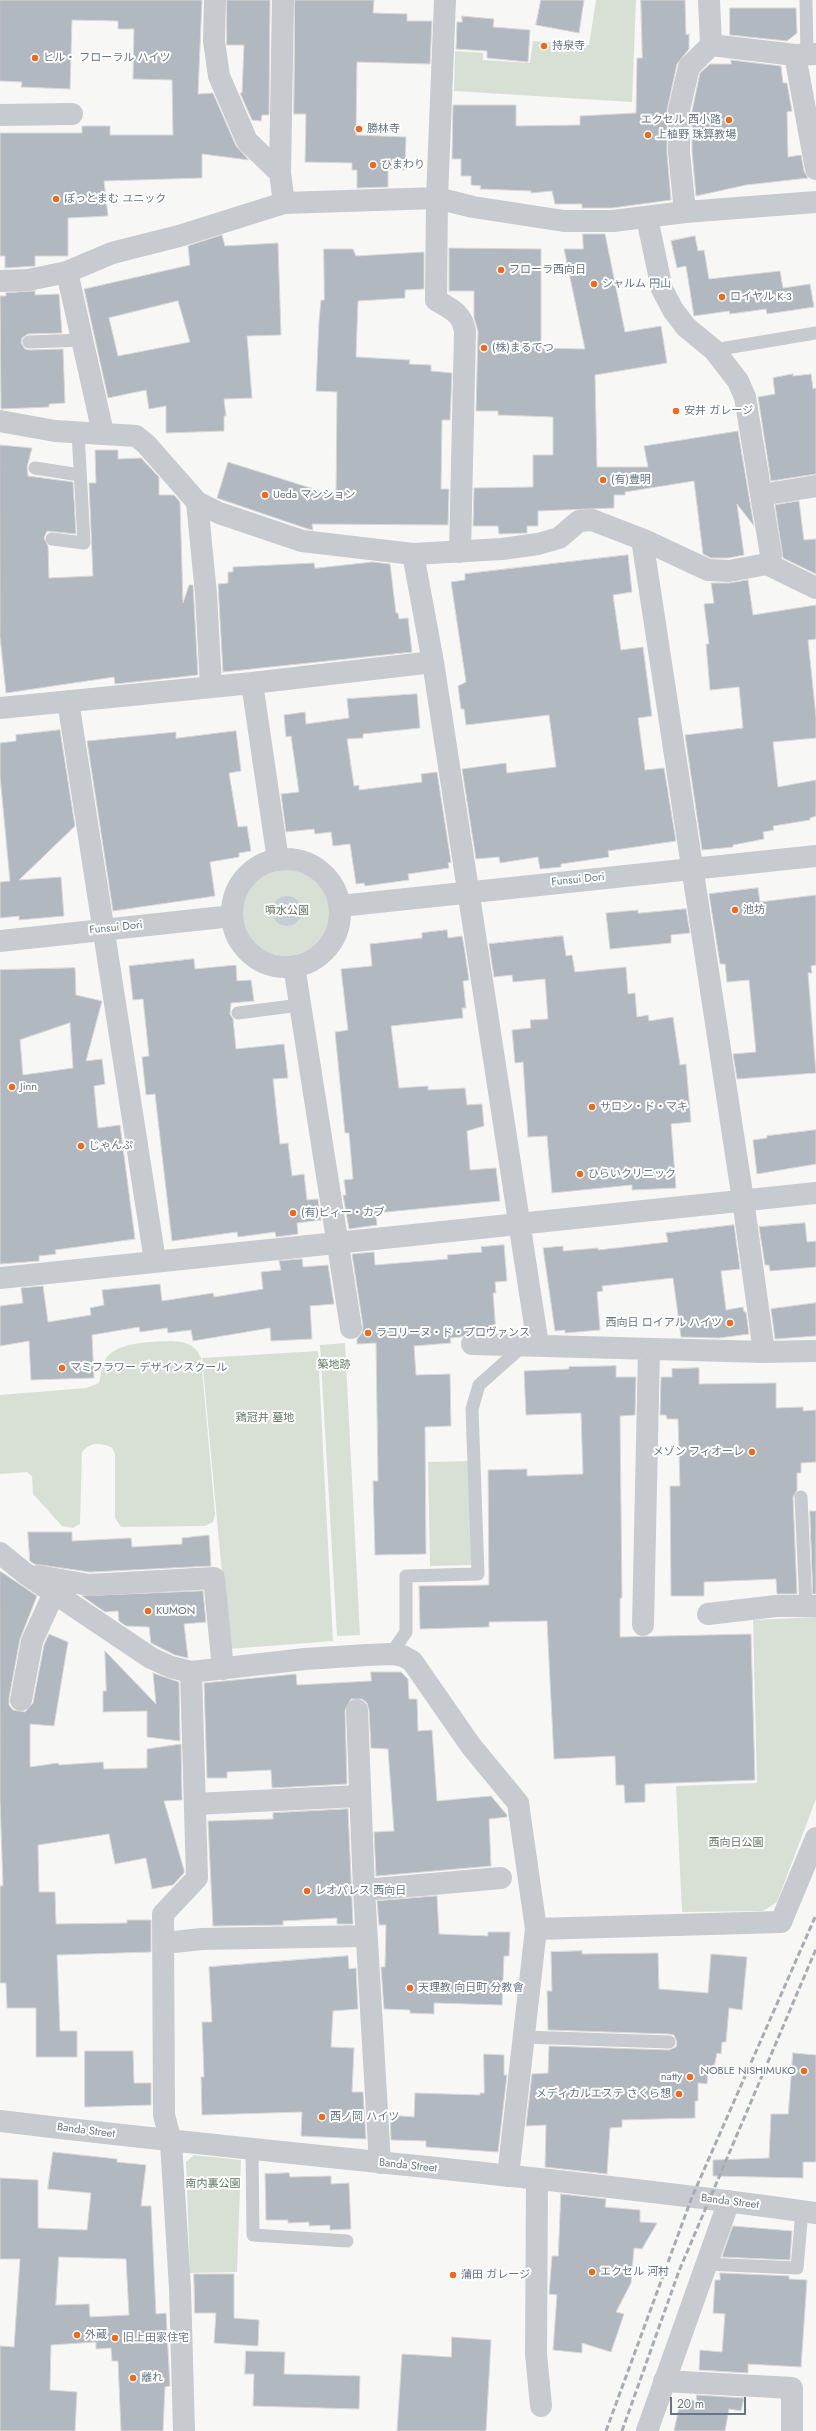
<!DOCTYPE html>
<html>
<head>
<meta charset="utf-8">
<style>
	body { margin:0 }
	#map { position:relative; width:816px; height:2431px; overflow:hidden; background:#f7f8f5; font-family:Jost,sans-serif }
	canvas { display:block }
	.scale { position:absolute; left:670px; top:2397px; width:76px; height:18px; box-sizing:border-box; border:2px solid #657488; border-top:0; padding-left:5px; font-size:12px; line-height:14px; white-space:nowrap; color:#657488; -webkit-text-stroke:3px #fff; paint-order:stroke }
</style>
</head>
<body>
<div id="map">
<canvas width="816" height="2431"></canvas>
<div class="scale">20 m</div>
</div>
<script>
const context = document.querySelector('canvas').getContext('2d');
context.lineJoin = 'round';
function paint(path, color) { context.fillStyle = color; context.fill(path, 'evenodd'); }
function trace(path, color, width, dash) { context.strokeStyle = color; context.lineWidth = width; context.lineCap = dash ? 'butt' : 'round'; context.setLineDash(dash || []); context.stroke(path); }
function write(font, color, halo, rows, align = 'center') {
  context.font = font + ' Jost,"Noto Sans JP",sans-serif'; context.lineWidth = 4; context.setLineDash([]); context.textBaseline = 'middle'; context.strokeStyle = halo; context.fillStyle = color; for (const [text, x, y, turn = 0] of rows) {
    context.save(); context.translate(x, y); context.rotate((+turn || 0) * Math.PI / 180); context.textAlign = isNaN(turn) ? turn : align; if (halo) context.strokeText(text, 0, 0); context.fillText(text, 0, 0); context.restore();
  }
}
const green = new Path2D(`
	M596,0H636L632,102L454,91L455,51L483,53V60L530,63L533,41L589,45Z
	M241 911a45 45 0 1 1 90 0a45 45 0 1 1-90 0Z
	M171,1341C186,1342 195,1344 201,1358L215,1514L213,1522L205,1526L121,1527L115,1518V1454L112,1448C101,1442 90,1442 82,1452L80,1524L73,1528L62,1526L33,1494L32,1476L27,1472L0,1474V1395L86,1388L99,1383C101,1376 101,1368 104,1362C113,1341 153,1342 171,1341Z
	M345,1343L360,1635L337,1636L320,1345Z
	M318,1351L333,1641L229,1649L202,1358Z
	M471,1461L474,1565L430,1566L428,1462Z
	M816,1617V1799L777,1902L763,1911L682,1912L676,1786L757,1783L753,1620Z
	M194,2155L241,2160L237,2272L190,2273L186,2162Z`);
const water = new Path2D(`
	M272 911a15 15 0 1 1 30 0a15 15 0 1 1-30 0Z`);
const building = new Path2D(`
	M0,0H202L198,94L213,93L236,146L249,160L202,154V178L104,181L108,216L68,218V256H35V266L5,268V256H0V133H82V126H110V135H173L172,80L133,79L134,29H118V21L72,20L70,89L21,87L22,82L0,81Z
	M227,0H270L269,115H262L261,121L252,120L240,93H242L244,45H227Z
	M295,0H374L373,13L407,14V21H432L430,64L357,62L356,135L406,137L405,170L388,169V187L357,188V170H352V163L305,162L306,114H294Z
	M541,0H584L579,33L536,25Z
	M641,0H685L686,35L689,34V49L677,64L667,110V153L671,200L612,208H582V204H555L552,191L531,193V191L480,189L481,186L471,185V176H461V159H452L453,105H516V126L580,125V116L636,113L637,58H642Z
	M730,8H796L797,33L787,41L730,35Z
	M462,16L494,19L493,27L530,30L528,62L487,58V51L456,49L457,22H462Z
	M731,60L781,66L783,83H787L792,111L787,112L788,157L801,155L804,171L808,178L746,185L696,196L692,151V111L700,73L710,64H731Z
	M583,234H605L625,332L661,326L667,363L595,375L597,467H648L644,446L738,431L754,526L737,504L744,555L728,558H711L703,554L694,481L625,492V495H614V508L538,511V526H527V533L499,534L498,526H473L474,488L533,487V455H553V417L498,415V411H476L478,331L474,318V291H449V248L541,249V348L585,349L564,249H583Z
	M222,235L225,246L278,243L281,335L247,336L252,398L224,399L226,416H224V431L166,433V406L149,409L146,390L108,398L84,289L190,265L188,246ZM178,301L190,342L118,356L109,318Z
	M695,236L698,251L704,250L709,279L780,271L783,288L810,284L814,307L767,314L766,309L730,314L729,311L694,316L686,266L677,268L671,241Z
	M324,249H353L356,256L424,252V289L405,290V298L358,301L356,357L410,360L409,364L431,365V371L452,373L450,420H442L441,489H449L448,525L312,524L313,530L308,529L217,498L228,462L336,496L337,392L316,391L319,321L321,300H324Z
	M35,291V295L59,294L62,333L28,334L22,338L21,343L25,349L29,350L63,349L65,403L49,404V407L1,409L0,296H6V293Z
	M793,374V376L811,374L813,389L816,388V474L771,481L758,397L775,394L773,378Z
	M0,445L32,448L27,467L28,476L73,482L76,534L47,531L44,538L48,546L49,578L93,576L89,483H96L95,450H118V459L141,458L159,477V495H174L180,502L183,603L189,585H193L198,675L115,684L114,677L6,693L0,637Z
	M799,501L804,540L816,539V574L783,558L775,505Z
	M628,555L632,592L613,595L621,650L643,647L652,716L638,718L645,770L664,768L676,841L608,851L609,857L561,864V867L540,869L538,857L500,863L499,857L476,859L462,769L506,763L507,773L556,767L549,715L466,725L464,709H461L458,686L466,682L451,582L465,580V574Z
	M373,562L390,564L396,613H398L399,619L408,618L412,652L223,672L218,584L228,583V572H233V567L314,563L315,568Z
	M748,580L753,615L816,605V639L808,640L816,717V738L773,742L778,787L816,780V816L810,818V820L773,826L774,830L763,832L764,839L733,845V847L702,850L685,735L743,728L739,687L710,690L706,644H709L704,604L714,603L711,583H729Z
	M417,694L420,728L363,734V738L347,739L354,786L359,785V790L422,782L421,774L437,772L451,862L448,863L449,868L408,874L409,880L365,886L364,883L356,884L350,844L333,846L331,832L315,834L314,829L286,832L281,794L299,792L291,736L286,737L284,715L305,712L306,724L349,718L347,699Z
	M60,730L75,826L19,880L61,877L64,916L19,920V916L0,918V882L10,881L0,776V743L16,741V735Z
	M236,731L241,771L229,773L238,827L247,826L251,851L239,853V857L210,862L215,896L113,911L87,741L176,732V738Z
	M758,888L760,902L816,895V965L811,966L812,973H808L816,1073L737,1079L733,1054L756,1052L749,980L727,982L725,964H720L709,894Z
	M686,909L690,933L671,935V943L610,949L606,913L638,910V913Z
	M447,930L448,938L462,936L464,946L469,980L463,981L466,1008H462L463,1018L391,1026L399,1088L428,1086V1090L465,1088L467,1105L482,1104L484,1126L467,1131L470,1170L496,1168L500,1201L376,1213L377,1225L349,1229L343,1195H346L344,1180L353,1179L349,1133H345L335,1032L348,1030L341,969L372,966L370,944L422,938V933Z
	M563,936L566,956L572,955L575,972L626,967L628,994L635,993L637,1017L648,1015L649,1021L673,1017L680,1065L686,1064L691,1122L671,1124L676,1188L632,1190V1185L552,1193L547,1136L528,1137L523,1062L515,1063L512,1030L531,1028L530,1020L548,1019L545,979L513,982L512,975L494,977L489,944Z
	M194,959L195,969L236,965L237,981L251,980L254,1001L231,1003L230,1014L233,1019L236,1049L284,1044L288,1078L273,1079L280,1144L288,1143L292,1176L304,1174L307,1200L318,1199L321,1220L297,1223L298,1234L276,1237L275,1232L238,1237L237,1232L172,1241L155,1094L146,1095L142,1057L149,1056L143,999L133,1000L129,966Z
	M75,968L76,995L102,1001L86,1061L102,1059L105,1084L94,1086L98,1128L120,1125L135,1239L55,1250L56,1254L39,1256V1261L0,1264V970ZM70,1023L73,1068L23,1075L20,1040Z
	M816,1130V1164L757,1174L753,1140L767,1138V1136Z
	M805,1223L807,1242L816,1241V1267L770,1271L769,1265H765L759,1227Z
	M734,1225L740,1269L721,1271L726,1310L743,1307L744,1312H746L749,1334L719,1338L681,1337L673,1278L602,1286L603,1291L597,1292L600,1330L565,1333V1330L555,1331L543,1248L563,1246V1251L598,1248V1250L668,1242L666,1233Z
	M504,1245L507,1281L495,1282L496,1293H493L496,1332H472L461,1337L450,1338L451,1343L414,1346L416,1375L450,1374L451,1426L425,1427L426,1554L375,1555L373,1481H378L376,1343L357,1344V1339L362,1333L363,1326L352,1254L374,1252L375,1265L448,1259L447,1255L482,1252L481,1247Z
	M302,1259L303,1267L328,1265L334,1304L310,1306L312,1339L271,1341L270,1328L193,1341L191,1330L168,1333L167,1328L140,1332L139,1327L92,1335L94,1378L31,1380L29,1341L0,1346V1306L23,1303L21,1288L43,1286L48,1322L91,1315L90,1308L104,1305L102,1290L160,1284L162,1301L213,1293L214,1297L263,1289L261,1272L281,1270L279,1261Z
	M816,1303V1336L775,1339L771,1309Z
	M616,1366V1377H636L635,1415L620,1416L622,1598H620V1637L751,1634L755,1780L645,1784V1802L625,1803L624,1785H616L615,1756L554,1759L547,1621L489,1622V1627L420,1629L419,1586L489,1585L488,1470L527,1469V1476L583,1474L581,1413L526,1415L524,1371L569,1369V1367Z
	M699,1368V1384L776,1383V1408L803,1407V1411L816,1410V1462L801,1463V1473H797V1490L793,1497L797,1594H777L776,1579L704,1582V1596H671L670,1486H680L678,1419H667L666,1415H660L661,1377H672V1369Z
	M810,1511H816V1594H813Z
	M28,1532H72V1541L131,1538L132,1547L182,1544V1538L209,1535L211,1566L90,1572L34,1564L30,1561Z
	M0,1571L37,1596L20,1639L9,1698V1705L13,1710L25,1712L33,1703L44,1645L49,1634L68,1642L54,1726L30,1724V1767L58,1763L59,1765L103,1762L104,1769L147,1768V1749L181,1744L182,1800L164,1801L184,1870V1873L173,1885L152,1889L146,1858L115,1864L109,1834L38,1845L39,1892H55L56,1924L127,1923V1920H151V1952L57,1955L60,2031H77V2057H36V2008H7L6,1983H0V1886H3L0,1801Z
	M203,1591L206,1622L184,1624L188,1658L175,1655L151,1643L149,1627L126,1626L119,1621L118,1611L105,1612L82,1596Z
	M105,1651L156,1704L153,1673L179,1682L180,1741L147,1737V1711L103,1712V1691H106Z
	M371,1672H401L408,1679L409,1699H417L418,1731L432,1730L437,1801L491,1796L507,1815V1817L489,1819L491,1866L376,1876L374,1832L394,1831L388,1749L371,1748L369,1710L367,1703L362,1699H351L345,1710L347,1784L272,1788L271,1770L227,1772V1778H207L204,1683L296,1674L297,1685L371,1681Z
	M348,1809L353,1924H337V1918L283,1921V1925L213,1926L208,1821L273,1819V1813Z
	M437,1896L439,1934L488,1936V1932H510L509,1956H504L502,2005L434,2003V2014L410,2013V2010L384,2009L381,1967H385L386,1925H379L377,1901Z
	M582,1951V1954L658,1953L659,1989L708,1993L711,1954L747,1957L742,2010L729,2008L726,2042H722L721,2054L717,2053L713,2073H708L707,2084L698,2083V2101H695V2118L622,2120V2127L610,2128L607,2174L545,2167L546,2125L526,2126L532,2074L548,2073L549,2046L669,2050L676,2047L677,2042L674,2035L669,2034L548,2030L547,1991H552L551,1952Z
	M348,1956L349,1969L356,1968L358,2009L333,2011L331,2047L354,2048L352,2092H363L366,2139L301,2136L302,2112L202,2115L201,2077H204L202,2022H212L209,1967Z
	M85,2051H133L134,2083H151V2105L85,2107Z
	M793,2053L816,2055V2162H803V2178L713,2176V2160L769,2158L771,2114H788Z
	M484,2054L504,2055V2075H507L498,2152L426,2147V2141L391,2140L390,2115L414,2117L415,2093L480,2095V2093H484Z
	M53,2152L117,2159V2162L146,2165L141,2206H151L156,2314L166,2313L170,2386L165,2387L163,2431H121L118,2361H112L111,2348L96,2349V2342L51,2345L50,2390L77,2392L75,2431H0V2346L14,2347L20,2259H0V2178L38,2180V2228L87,2230L91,2193L48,2189ZM59,2257L126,2259L129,2315L90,2317L89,2304L56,2305Z
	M289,2173L290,2177L331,2176V2184L349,2183L351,2229L330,2230V2225L309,2226V2222L288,2223V2220H266L265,2174Z
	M561,2194L606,2199L605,2207L640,2210V2222L657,2223L642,2249L634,2248L631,2283L616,2312L624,2314L611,2352L582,2343V2353L553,2350L557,2295L549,2294L552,2256H558Z
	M733,2226L792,2231L790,2260L722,2257Z
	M720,2273L789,2276V2279L807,2280L801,2367L748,2364V2373L699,2370L700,2350L722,2352L725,2314L713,2313L715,2280H720Z
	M194,2274H234V2318L259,2320L258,2346L214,2343L216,2313H195Z
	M452,2337L491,2340L486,2431H397L402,2354L451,2357Z
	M246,2351L285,2352L284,2374L360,2376L359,2409L253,2406L254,2374H245Z
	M697,2395L744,2398L741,2411L729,2409L725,2431H674L681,2398L696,2401Z`);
const service = new Path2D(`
	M806,0L807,55
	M29,342L82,340
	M714,350L816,333
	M35,468L80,475
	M52,539L84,543L78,432
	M238,1013L300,1005
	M801,1497L806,1606
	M391,1654L406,1632V1576L478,1574L472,1409L479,1385L524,1345
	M524,2037L669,2042
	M252,2150L253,2235L347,2241
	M705,2264L797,2268L802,2211`);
const minor = new Path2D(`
	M215,0L214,41L219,76L247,141L280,173
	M283,0L280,173L284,203
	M445,0L437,198L436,300C451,309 462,313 465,331L460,552
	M709,0L711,45L795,55L816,169
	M795,55L816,54
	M0,115L72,114
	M685,212L679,152V110L689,67L711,45
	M647,218L662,289L673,310L686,327L714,350L738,381L745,397L771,555L767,564
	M67,272L103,433
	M0,281L28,280L67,272L112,253L179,236L284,203L437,198L473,207L564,221H613L685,212L816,202
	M0,421L55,431L136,436L146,444L197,502L206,594L211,686
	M761,495L816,486
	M197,502L219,513L302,541L413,554L502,549L538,544L559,538L579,521L592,520L644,540L708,570L729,571L767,564L816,588
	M642,539L743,1200L764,1352
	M413,554L433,662L538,1345
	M252,683L278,860
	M68,701L155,1261
	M0,708L252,683L433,662
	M232 913a54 54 0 1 1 108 0a54 54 0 1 1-108 0Z
	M340,906L816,856
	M0,941L232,916
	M294,966L351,1328
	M0,1278L816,1193
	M472,1344L764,1352L816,1351
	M0,1553L26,1574L151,1658L171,1667L191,1672L305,1659L367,1655L391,1654L403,1656L412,1661L471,1746L518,1803L536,1929L508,2176
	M38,1576L89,1585L214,1578L223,1669
	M708,1614L776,1606H816
	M643,1625L649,1349
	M21,1700L32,1641L55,1591
	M357,1710L364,1890L380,2163
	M195,1804L359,1796
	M364,1890L501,1878
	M536,1929L781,1922L816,1838
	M164,1943L202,1939L366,1936
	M0,2121C272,2154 545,2175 816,2213
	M537,2179L536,2354L541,2406
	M664,2381L792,2388V2431
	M184,2431L180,2288L171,2142L164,2115L163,1914L197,1878L191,1672
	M647,2431L729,2201`);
const rail = new Path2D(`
	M606,2431L692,2197L816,1915
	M622,2431L679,2271L816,1949`);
const markers = [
	[544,46,4,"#ee6a1f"],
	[35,58,4,"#ee6a1f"],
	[729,120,4,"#ee6a1f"],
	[359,129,4,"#ee6a1f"],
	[648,135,4,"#ee6a1f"],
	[373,165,4,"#ee6a1f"],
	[56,199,4,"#ee6a1f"],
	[501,270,4,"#ee6a1f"],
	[594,284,4,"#ee6a1f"],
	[722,297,4,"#ee6a1f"],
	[484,348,4,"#ee6a1f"],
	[676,411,4,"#ee6a1f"],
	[603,480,4,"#ee6a1f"],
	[265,495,4,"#ee6a1f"],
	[735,910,4,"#ee6a1f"],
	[12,1087,4,"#ee6a1f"],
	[592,1107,4,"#ee6a1f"],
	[81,1146,4,"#ee6a1f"],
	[580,1174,4,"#ee6a1f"],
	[293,1213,4,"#ee6a1f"],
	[730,1323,4,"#ee6a1f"],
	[368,1333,4,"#ee6a1f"],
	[62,1368,4,"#ee6a1f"],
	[752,1452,4,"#ee6a1f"],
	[148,1611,4,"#ee6a1f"],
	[307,1891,4,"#ee6a1f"],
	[410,1988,4,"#ee6a1f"],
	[804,2071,4,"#ee6a1f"],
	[690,2077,4,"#ee6a1f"],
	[679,2094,4,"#ee6a1f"],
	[322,2117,4,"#ee6a1f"],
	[592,2272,4,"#ee6a1f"],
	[453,2275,4,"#ee6a1f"],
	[77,2335,4,"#ee6a1f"],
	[115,2338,4,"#ee6a1f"],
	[133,2378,4,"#ee6a1f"]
];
const poiNames = [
	["持泉寺",552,46],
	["ヒル・ フローラル ハイツ",43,58],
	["エクセル 西小路",721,120,"right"],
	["勝林寺",367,129],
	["上植野 珠算教場",656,135],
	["ひまわり",381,165],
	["ぽっとまむ ユニック",64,199],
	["フローラ西向日",509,270],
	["シャルム 円山",602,284],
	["ロイヤル K-3",730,297],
	["(株)まるてつ",492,348],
	["安井 ガレージ",684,411],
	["(有)豊明",611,480],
	["Ueda マンション",273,495],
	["池坊",743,910],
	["Jinn",20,1087],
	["サロン・ド・マキ",600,1107],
	["じゃんぷ",89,1146],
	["ひらいクリニック",588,1174],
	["(有)ピィー・カブ",301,1213],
	["西向日 ロイアル ハイツ",722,1323,"right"],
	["ラコリーヌ・ド・プロヴァンス",376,1333],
	["マミフラワー デザインスクール",70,1368],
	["メゾン フィオーレ",744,1452,"right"],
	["KUMON",156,1611],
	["レオパレス 西向日",315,1891],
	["天理教 向日町 分教會",418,1988],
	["NOBLE NISHIMUKO",796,2071,"right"],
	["natty",682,2077,"right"],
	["メディカルエステ さくら想",671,2094,"right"],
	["西ノ岡 ハイツ",330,2117],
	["エクセル 河村",600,2272],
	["蒲田 ガレージ",461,2275],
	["外蔵",85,2335],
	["旧上田家住宅",123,2338],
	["離れ",141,2378]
];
const streetNames = [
	["Funsui Dori",578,880,-6],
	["Funsui Dori",116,928,-6],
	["Banda Street",86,2131,7],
	["Banda Street",408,2166,6],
	["Banda Street",730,2202,7]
];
const parkNames = [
	["噴水公園",287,911],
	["築地跡",334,1365],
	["鶏冠井 墓地",265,1418],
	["西向日公園",736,1843],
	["南内裏公園",213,2184]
];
paint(green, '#d8e0d5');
paint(water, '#c5cdd4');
paint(building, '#b2b8bf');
trace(building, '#d9d9d7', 1);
trace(service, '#c7cace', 13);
trace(minor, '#c7cace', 22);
trace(rail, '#a7acb3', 3, [6, 3]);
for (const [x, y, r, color] of markers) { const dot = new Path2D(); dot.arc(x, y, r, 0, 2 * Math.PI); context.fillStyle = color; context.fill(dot); trace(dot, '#fff', 1.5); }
write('11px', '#657488', '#fff', poiNames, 'left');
write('11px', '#657488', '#fff', streetNames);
write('11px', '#627960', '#fff', parkNames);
</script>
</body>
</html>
